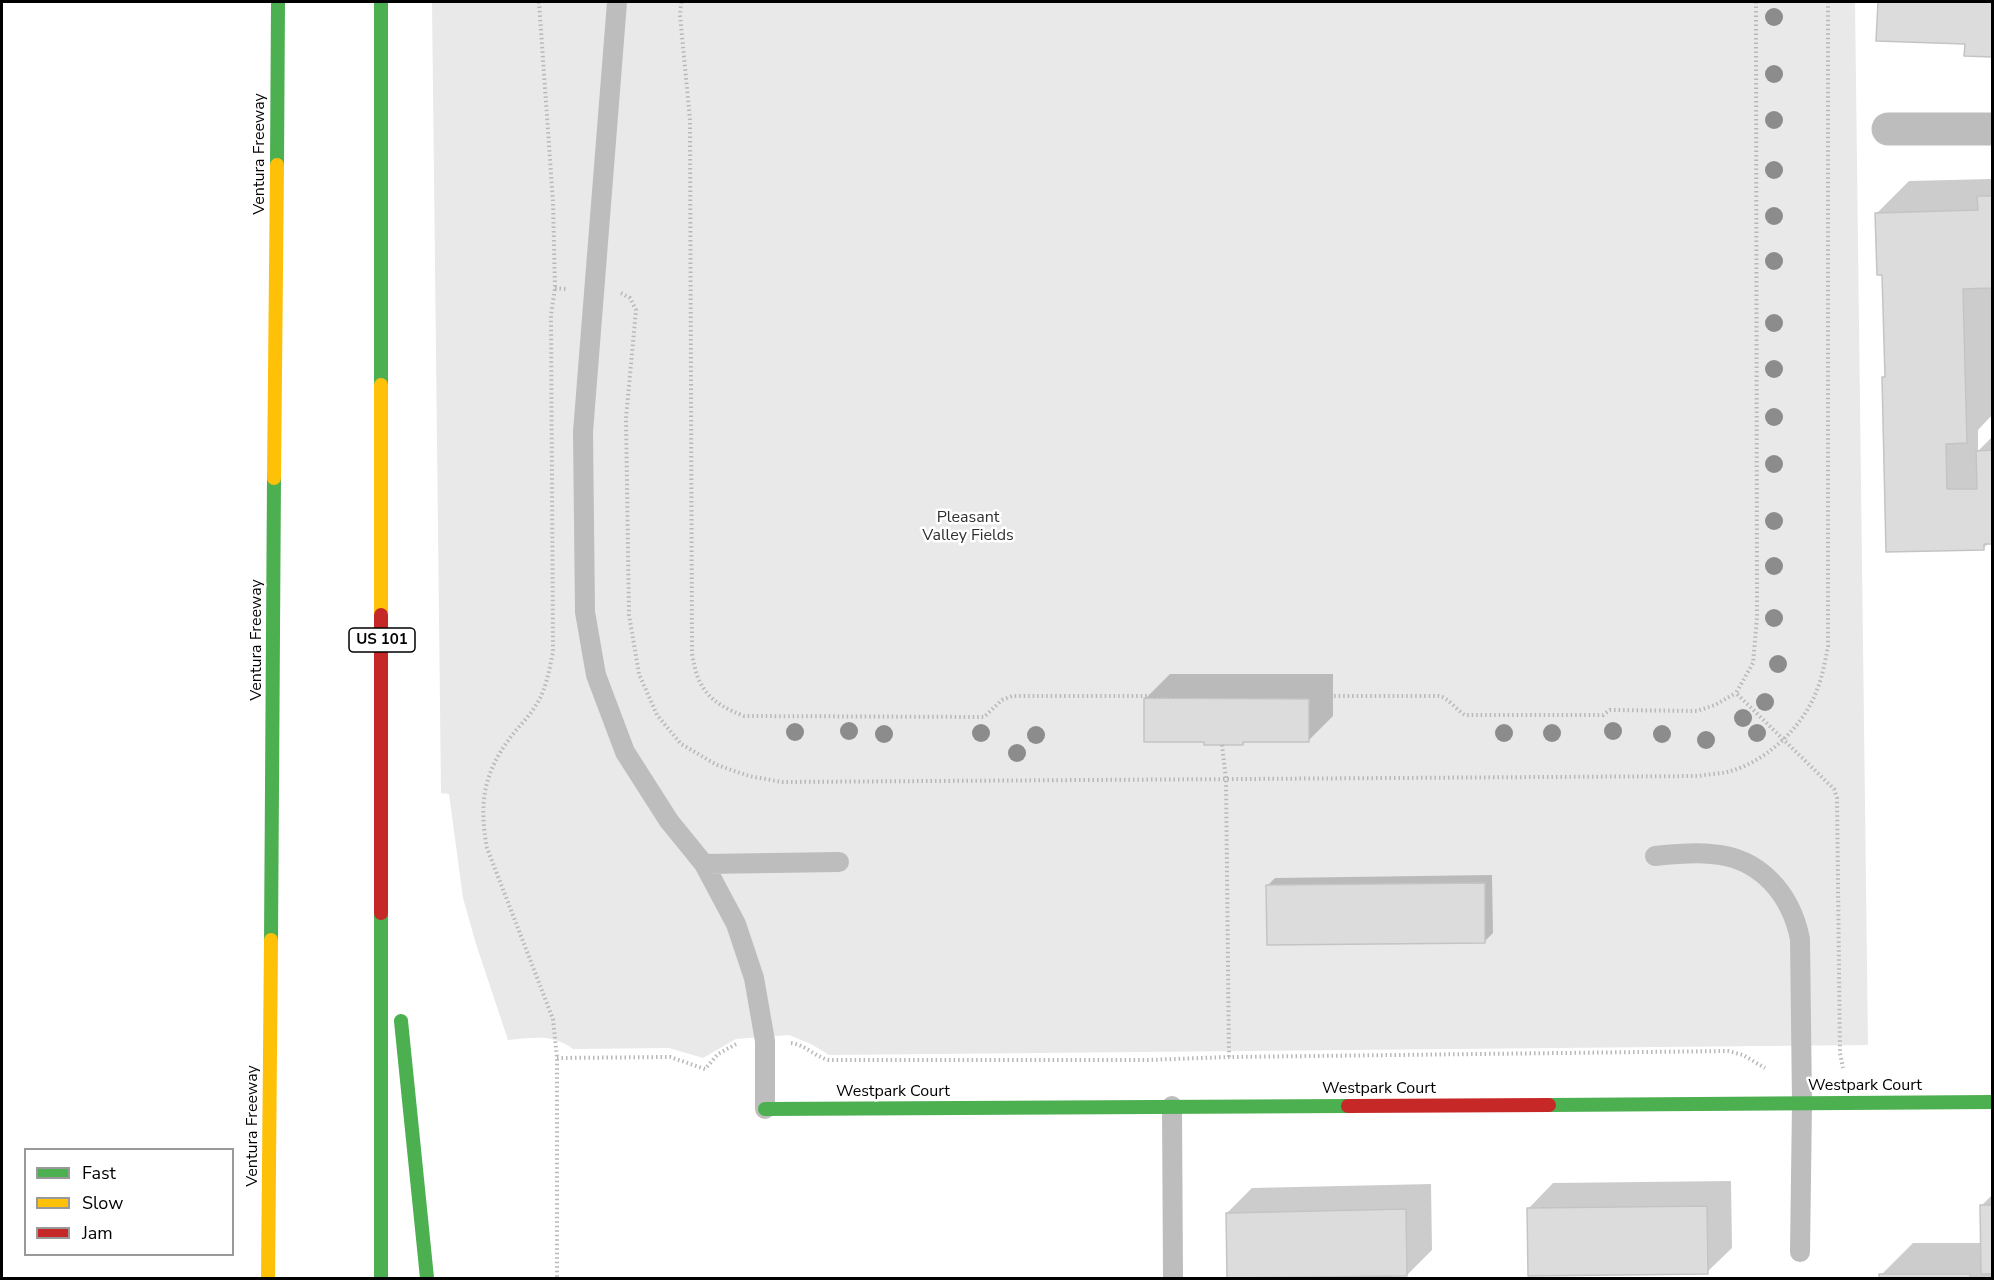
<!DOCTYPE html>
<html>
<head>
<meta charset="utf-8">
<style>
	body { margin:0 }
	#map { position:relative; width:1994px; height:1280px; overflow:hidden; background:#fff; font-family:"Nunito Sans",sans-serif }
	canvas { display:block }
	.frame { position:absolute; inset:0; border:3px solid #000; pointer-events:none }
	.legend { position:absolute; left:24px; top:1148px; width:210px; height:108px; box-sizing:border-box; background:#fff; border:2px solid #999; margin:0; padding:8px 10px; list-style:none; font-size:18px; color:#000 }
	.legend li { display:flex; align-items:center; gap:12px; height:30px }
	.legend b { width:30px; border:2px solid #999 }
</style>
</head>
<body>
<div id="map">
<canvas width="1994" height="1280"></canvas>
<div class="frame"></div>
<ul class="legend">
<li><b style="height:8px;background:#4caf50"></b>Fast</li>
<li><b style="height:8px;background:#ffc107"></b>Slow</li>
<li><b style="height:8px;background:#c62828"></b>Jam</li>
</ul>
</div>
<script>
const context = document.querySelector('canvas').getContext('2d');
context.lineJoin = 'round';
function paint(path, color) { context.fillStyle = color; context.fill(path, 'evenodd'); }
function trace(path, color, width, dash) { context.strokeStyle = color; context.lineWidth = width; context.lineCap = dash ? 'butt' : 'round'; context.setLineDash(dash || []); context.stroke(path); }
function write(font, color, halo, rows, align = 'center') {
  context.font = font + ' "Nunito Sans",sans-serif'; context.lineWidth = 5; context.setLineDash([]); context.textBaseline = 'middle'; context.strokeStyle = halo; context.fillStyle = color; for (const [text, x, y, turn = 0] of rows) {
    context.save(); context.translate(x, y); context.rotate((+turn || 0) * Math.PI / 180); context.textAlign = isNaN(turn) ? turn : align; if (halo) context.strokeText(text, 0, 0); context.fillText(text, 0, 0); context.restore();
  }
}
const green = new Path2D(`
	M432,2H1855L1868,1045L829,1055L811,1044L789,1035L736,1039L703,1058L669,1048L573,1049C552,1033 533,1038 508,1040L476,944L463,898L449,794L441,793Z`);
const shadow = new Path2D(`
	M1879,2H1992V56L1966,55L1967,42L1878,40Z
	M1992,179V415L1978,430V451L1992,437V543H1989L1983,548L1888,551L1883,378L1886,375L1883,274L1877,213L1909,181Z
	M1170,674H1333V716L1308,741H1246L1243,744L1206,741L1145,699Z
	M1492,875L1493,933L1485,941L1267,886L1275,878Z
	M1731,1181L1732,1248L1707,1272L1529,1208L1553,1183Z
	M1431,1184L1432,1250L1407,1275L1228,1278L1227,1213L1252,1188Z
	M1992,1195V1278H1881V1275L1913,1243H1982V1205Z`);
const building = new Path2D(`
	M1878,2H1992V57L1964,56L1965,44L1876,41Z
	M1977,196H1992V288L1963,289L1967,443L1946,444L1947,489H1977L1976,451L1992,450V544H1984V550L1886,552L1882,377H1885L1882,275H1877L1875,213L1978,210Z
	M1144,698L1309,699V742H1243V745H1204V742H1144Z
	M1485,883V943L1267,945L1266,885Z
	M1980,1205H1992V1274H1981Z
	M1707,1206L1708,1274L1528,1276L1527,1208Z
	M1406,1209L1407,1276L1227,1278L1226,1213Z
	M1879,1274H1970V1278H1879Z`);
const path = new Path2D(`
	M539,2L553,202L555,288L551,315L553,652C549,671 546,690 536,705C529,717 518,727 510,738C483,774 479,804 487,848L553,1019L557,1058V1278
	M681,2L680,15L690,120L692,653C697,689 710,703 744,716L984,717L1002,700L1012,696H1439C1449,698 1456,710 1465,715H1603L1610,710L1697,711L1715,705L1736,693
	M1756,2L1757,618L1753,663L1736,693L1834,789L1837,798L1840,1053L1843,1068
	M555,288L566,289
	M621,293L630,298L636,310L626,418L629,615L639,674L657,715L681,744L717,765L749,776L782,782L1699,776C1708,774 1718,774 1727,772C1764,763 1800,730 1815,695C1822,679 1825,662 1828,646V2
	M1222,745L1226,779L1229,1057
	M791,1043C806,1045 815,1057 829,1060H1148L1229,1057L1728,1051L1743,1055L1765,1068
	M557,1058L670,1057L705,1069L718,1054L736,1044`);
const lane = new Path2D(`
	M617,2L583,432L585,612L596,675L625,752L669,821L704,864
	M1655,856C1674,854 1693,852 1711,854C1760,857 1791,894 1800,939L1802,1103L1800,1252
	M1172,1106L1173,1278
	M765,1109V1041L754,978L736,924L704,864L839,862`);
const street = new Path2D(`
	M1888,129H1992`);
const fast = new Path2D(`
	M381,2V385
	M277,165L278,2
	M381,913V1278
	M271,940L274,478
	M401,1021L427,1278
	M1549,1105L1992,1102
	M765,1109L1348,1106`);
const slow = new Path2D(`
	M381,385V615
	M274,478L277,165
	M268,1278L271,940`);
const jam = new Path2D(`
	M381,615V913
	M1348,1106L1549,1105`);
const trees = [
	[1774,17],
	[1774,74],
	[1774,120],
	[1774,170],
	[1774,216],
	[1774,261],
	[1774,323],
	[1774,369],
	[1774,417],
	[1774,464],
	[1774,521],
	[1774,566],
	[1774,618],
	[1778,664],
	[1765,702],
	[1743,718],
	[849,731],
	[1613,731],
	[795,732],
	[981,733],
	[1504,733],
	[1552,733],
	[1757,733],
	[884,734],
	[1662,734],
	[1036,735],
	[1706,740],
	[1017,753]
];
const shields = [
	[382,640,66]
];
const shieldNames = [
	["US 101",382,640]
];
const streetNames = [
	["Ventura Freeway",260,154,-90],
	["Ventura Freeway",257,640,-90],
	["Westpark Court",1865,1086],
	["Westpark Court",1379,1089],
	["Westpark Court",893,1092],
	["Ventura Freeway",253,1126,-90]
];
const parkNames = [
	["Pleasant",968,518],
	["Valley Fields",968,536]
];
paint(green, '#e9e9e9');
paint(shadow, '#0003');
paint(building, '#dcdcdc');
trace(building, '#c4c4c4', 1.5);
trace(path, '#b8b8b8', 4, [1.5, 3]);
trace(lane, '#bdbdbd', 20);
trace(street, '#bdbdbd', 33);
trace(fast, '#4caf50', 14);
trace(slow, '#ffc107', 14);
trace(jam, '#c62828', 14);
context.fillStyle = '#8c8c8c';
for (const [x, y] of trees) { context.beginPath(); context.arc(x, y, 9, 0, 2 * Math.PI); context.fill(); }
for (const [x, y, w] of shields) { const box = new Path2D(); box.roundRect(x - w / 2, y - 12, w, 24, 4.5); context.fillStyle = '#fff'; context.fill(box); trace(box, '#000', 1.5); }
write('bold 15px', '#000', null, shieldNames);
write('16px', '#000', '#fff', streetNames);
write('16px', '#2e2e2e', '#fff', parkNames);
</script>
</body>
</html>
